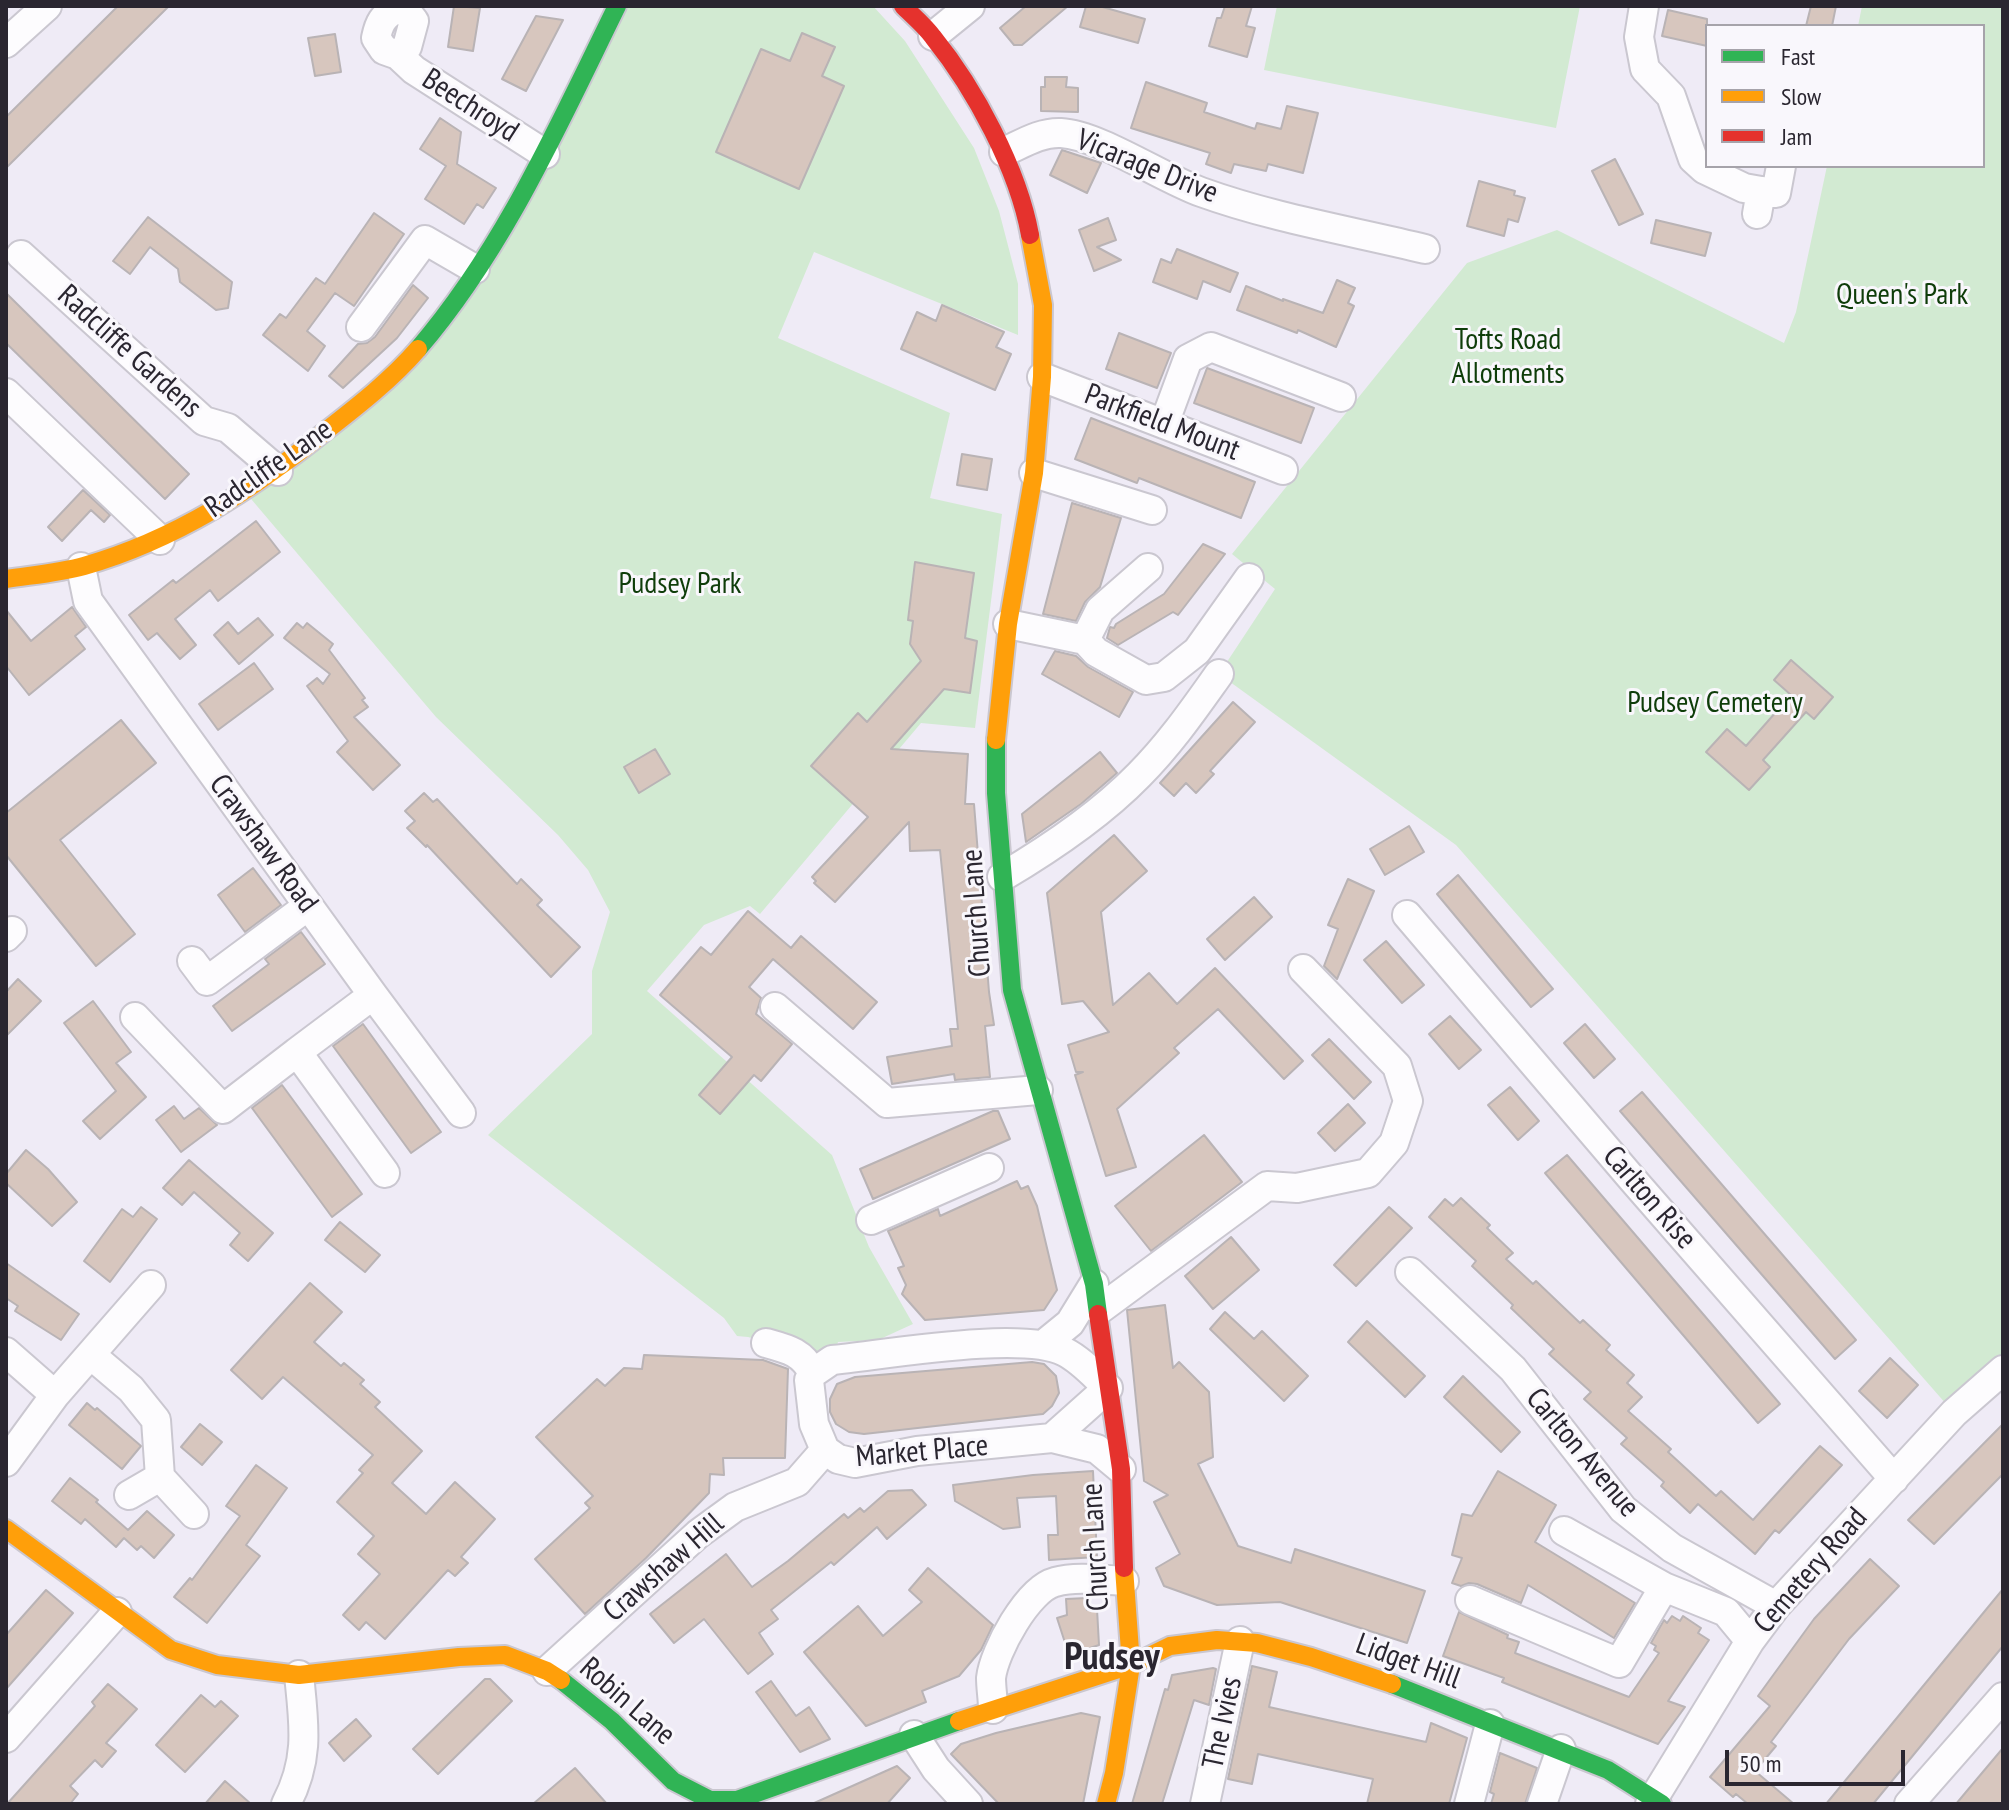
<!DOCTYPE html>
<html>
<head>
<meta charset="utf-8">
<style>
	body { margin:0 }
	#map { position:relative; width:2009px; height:1810px; overflow:hidden; background:#efebf6; font-family:"PT Sans Narrow",sans-serif }
	canvas { display:block }
	.frame { position:absolute; inset:0; border:8px solid #2a2630; pointer-events:none }
	.legend { position:absolute; left:1705px; top:24px; width:280px; height:144px; box-sizing:border-box; background:#f9f7fc; border:2px solid #a6a3aa; margin:0; padding:10px 14px; list-style:none; font-size:24px; color:#2a2630 }
	.legend li { display:flex; align-items:center; gap:16px; height:40px }
	.legend b { width:40px; border:2px solid #a6a3aa }
	.scale { position:absolute; left:1725px; top:1750px; width:180px; height:36px; box-sizing:border-box; border:4px solid #2a2630; border-top:0; padding-left:10px; font-size:24px; line-height:28px; white-space:nowrap; color:#2a2630; -webkit-text-stroke:6px #f9f7fc; paint-order:stroke }
</style>
</head>
<body>
<div id="map">
<canvas width="2009" height="1810"></canvas>
<div class="frame"></div>
<ul class="legend">
<li><b style="height:10px;background:#30b455"></b>Fast</li>
<li><b style="height:10px;background:#ff9f0a"></b>Slow</li>
<li><b style="height:10px;background:#e5322d"></b>Jam</li>
</ul>
<div class="scale">50 m</div>
</div>
<script>
const context = document.querySelector('canvas').getContext('2d');
context.lineJoin = 'round';
function paint(path, color) { context.fillStyle = color; context.fill(path, 'evenodd'); }
function trace(path, color, width, dash) { context.strokeStyle = color; context.lineWidth = width; context.lineCap = dash ? 'butt' : 'round'; context.setLineDash(dash || []); context.stroke(path); }
function write(font, color, halo, rows, align = 'center') {
  context.font = font + ' "PT Sans Narrow",sans-serif'; context.lineWidth = 6; context.setLineDash([]); context.textBaseline = 'middle'; context.strokeStyle = halo; context.fillStyle = color; for (const [text, x, y, turn = 0] of rows) {
    context.save(); context.translate(x, y); context.rotate((+turn || 0) * Math.PI / 180); context.textAlign = isNaN(turn) ? turn : align; if (halo) context.strokeText(text, 0, 0); context.fillText(text, 0, 0); context.restore();
  }
}
const green = new Path2D(`
	M629,6H873L905,41L974,148L999,211L1018,284V335L814,252L778,338L950,413L930,498L1002,514L975,728L921,723L760,914L750,906L704,925L647,991L832,1155L869,1247L913,1324L878,1340L838,1342L832,1360L748,1337L737,1336L724,1318L488,1135L592,1034V971L610,912L588,870L558,835L436,717L246,493L423,344Z
	M1277,6H1580L1556,128L1264,70Z
	M1862,6H2003V1370L1954,1413L1456,845L1219,674L1275,589L1232,554L1467,263L1557,230L1784,343L1796,312L1827,166H1983V26H1858Z`);
const building = new Path2D(`
	M118,6H169L6,168V117Z
	M454,6L480,8L473,51L448,47Z
	M1026,6H1068L1022,45H1014L1000,28Z
	M1086,6H1099L1145,19L1138,43L1080,27Z
	M1225,6H1252L1246,26L1255,28L1247,57L1209,46L1217,18H1221Z
	M1811,6H1836L1832,26H1806Z
	M1668,10L1707,19V46L1662,36Z
	M536,16L563,20L526,91L502,79Z
	M802,33L835,47L822,76L844,86L799,189L716,152L761,49L790,61Z
	M335,34L341,72L315,76L308,38Z
	M1045,77H1067L1066,87L1078,88V112L1041,111V87H1045Z
	M1146,82L1207,103L1204,112L1255,129L1257,123L1281,129L1287,106L1318,113L1303,173L1268,164L1266,171L1234,164L1231,173L1206,164L1210,153L1131,128Z
	M440,118L461,132L457,164L496,188L483,208L477,204L464,224L425,199L446,166L420,149Z
	M1062,150L1101,163L1087,193L1050,175Z
	M1615,159L1643,214L1619,225L1592,171Z
	M1479,181L1515,191L1514,195L1525,198L1518,222L1508,219L1504,236L1467,226Z
	M374,213L404,234L354,306L335,293L307,331L325,346L308,371L263,335L280,314L286,318L316,278L325,284Z
	M148,217L232,282L228,308L216,310L180,282L178,269L150,247L130,274L113,261Z
	M1108,218L1116,240L1097,247L1121,260L1094,271L1079,230Z
	M1656,220L1711,233L1705,256L1651,243Z
	M1177,249L1238,273L1230,292L1203,281L1197,299L1153,282L1161,259L1171,263Z
	M1337,280L1355,288L1348,303L1354,306L1336,347L1298,330L1297,333L1237,310L1246,286L1283,301V299L1323,313Z
	M413,285L428,298L397,338L343,388L329,376L358,344L367,343L375,337Z
	M6,293L189,474L165,499L6,343Z
	M942,305L1004,332L996,347L1011,354L995,390L901,349L917,312L936,321Z
	M1119,333L1171,353L1157,388L1106,369Z
	M1207,368L1314,408L1301,443L1194,403Z
	M1091,418L1255,482L1241,518L1139,478L1137,483L1075,459Z
	M962,454L992,459L987,490L957,485Z
	M83,490L110,515L104,522L91,510L62,541L48,527Z
	M1072,503L1121,518L1100,587L1085,602L1076,621L1043,614Z
	M256,521L280,552L218,601L210,590L175,619L196,645L180,659L157,633L148,640L129,615L173,580L176,583Z
	M1203,544L1225,554L1178,615L1173,612L1118,645L1107,638L1110,627L1114,628L1116,624L1164,594Z
	M915,562L974,573L965,638L977,641L970,693L944,689L891,749L968,754L965,804H974L989,992L994,1025L985,1026L990,1077L955,1080L954,1074L892,1084L887,1057L952,1046L950,1029H958L940,850L910,851L909,822L835,902L814,883L816,881L812,877L868,817L811,766L858,713L867,722L921,661L910,644L913,621L908,620Z
	M72,607L86,627L75,636L85,649L29,695L6,666V610L31,641Z
	M258,618L273,635L239,664L214,635L228,622L238,634Z
	M297,623L303,628L307,623L333,644L329,650L365,698L362,700L368,707L354,717L400,765L373,790L337,752L348,741L307,686L317,678L323,684L330,674L284,638Z
	M1055,651L1076,656L1088,667L1133,692L1119,717L1042,674Z
	M1791,660L1833,697L1814,719L1806,712L1763,760L1770,767L1749,790L1706,752L1727,729L1746,746L1791,695L1774,680Z
	M254,663L273,689L218,730L199,704Z
	M1233,702L1255,722L1210,771L1214,774L1196,793L1186,783L1174,796L1160,783Z
	M121,720L156,763L60,840L135,934L96,966L6,855V813Z
	M655,749L670,774L639,793L624,767Z
	M1100,752L1117,773L1081,804L1026,842L1022,814Z
	M424,793L433,802L437,799L517,884L521,879L542,900L537,905L580,947L551,977L427,845L426,847L407,828L415,821L405,811Z
	M1409,826L1424,852L1385,875L1370,849Z
	M1114,835L1147,871L1101,912L1113,1005L1149,973L1177,1004L1215,968L1303,1061L1284,1079L1218,1009L1174,1048L1179,1053L1117,1109L1136,1167L1106,1176L1075,1075L1083,1072H1076L1068,1045L1109,1032L1083,1001L1062,1004L1047,893Z
	M253,868L281,905L245,932L218,895Z
	M1458,875L1553,989L1531,1007L1437,894Z
	M1348,879L1374,891L1337,979L1324,966L1338,929L1328,925Z
	M1254,897L1272,917L1225,960L1207,939Z
	M748,911L791,948L801,936L877,1002L853,1029L773,959L749,987L761,998L756,1014L792,1044L761,1081L754,1075L720,1114L699,1095L732,1057L660,995L701,947L711,955Z
	M301,932L325,964L232,1031L213,1006L269,964L265,959Z
	M1386,941L1424,985L1402,1003L1364,960Z
	M18,979L41,1001L6,1036V992Z
	M93,1001L131,1052L116,1063L146,1097L100,1139L83,1121L116,1091L64,1023Z
	M1450,1016L1481,1050L1459,1069L1429,1034Z
	M363,1024L441,1132L411,1153L333,1046Z
	M1585,1024L1615,1059L1594,1078L1564,1043Z
	M1329,1039L1371,1082L1354,1099L1312,1055Z
	M282,1085L362,1194L332,1217L252,1108Z
	M1510,1087L1539,1121L1518,1140L1488,1105Z
	M1642,1092L1856,1340L1835,1359L1620,1111Z
	M1348,1104L1365,1123L1335,1151L1318,1133Z
	M174,1106L184,1119L199,1108L217,1125L181,1152L156,1120Z
	M993,1111H998L1010,1139L873,1199L860,1169Z
	M1204,1135L1242,1182L1151,1251L1115,1206Z
	M26,1150L48,1169L77,1202L52,1226L6,1183V1174Z
	M1567,1155L1780,1404L1758,1423L1545,1173Z
	M189,1160L273,1233L248,1261L230,1245L240,1233L194,1192L182,1205L163,1188Z
	M1017,1181L1021,1189L1028,1186L1037,1206L1057,1290L1044,1310L925,1320L902,1294L906,1285L898,1268L904,1266L888,1231L938,1209L940,1216Z
	M1461,1198L1490,1225L1487,1228L1513,1253L1506,1259L1533,1284L1536,1281L1580,1323L1583,1320L1610,1345L1606,1350L1634,1375L1627,1383L1642,1397L1628,1411L1671,1449L1668,1452L1716,1496L1721,1491L1753,1520L1820,1446L1842,1465L1779,1533L1775,1530L1755,1554L1698,1504L1690,1513L1661,1486L1664,1482L1621,1444L1627,1438L1584,1399L1591,1392L1549,1354L1554,1349L1511,1308L1513,1305L1472,1266L1476,1261L1429,1217L1445,1199L1453,1206Z
	M141,1207L157,1219L110,1282L84,1261L122,1209L133,1217Z
	M1389,1207L1412,1228L1356,1286L1334,1265Z
	M340,1222L380,1255L365,1272L325,1240Z
	M1231,1237L1259,1270L1213,1309L1185,1276Z
	M6,1263L79,1314L61,1340L15,1311L18,1306L6,1298Z
	M310,1283L342,1312L314,1342L341,1366L344,1363L364,1380L360,1384L380,1402L375,1407L422,1451L392,1483L426,1514L455,1482L495,1519L461,1557L468,1563L455,1576L448,1570L385,1639L366,1622L359,1630L343,1615L380,1574L358,1554L374,1536L337,1502L363,1473L359,1470L373,1455L283,1377L262,1399L231,1370Z
	M1165,1305L1173,1368L1179,1362L1209,1392L1213,1457L1198,1464L1238,1546L1291,1563L1295,1549L1425,1591L1407,1643L1280,1602L1217,1605L1164,1586L1156,1568L1180,1554L1154,1502L1168,1495L1144,1481L1127,1310Z
	M1225,1312L1254,1339L1262,1331L1308,1376L1284,1401L1210,1329Z
	M1367,1321L1425,1376L1405,1397L1348,1342Z
	M644,1355L763,1360L788,1369L785,1458H723L724,1475L710,1474L709,1493L646,1558L585,1614L535,1559L590,1508L585,1503L593,1496L536,1437L597,1379L605,1386L624,1368L642,1369Z
	M1890,1358L1918,1385L1887,1418L1859,1391Z
	M1032,1362L1044,1364L1056,1376L1059,1393L1052,1406L1043,1414L864,1434L849,1432L836,1424L830,1412V1399L837,1384L855,1377Z
	M1463,1376L1520,1432L1501,1452L1444,1397Z
	M87,1403L95,1410L97,1408L141,1446L122,1469L69,1425Z
	M200,1424L222,1442L202,1465L181,1447Z
	M2003,1424V1474L1934,1544L1908,1520Z
	M256,1465L287,1488L246,1545L260,1556L207,1623L174,1597L190,1578L192,1580L240,1516L226,1506Z
	M1093,1471L1097,1557L1049,1560L1048,1535H1058L1056,1496L1017,1498L1020,1527L1003,1529L955,1501L953,1485L1033,1475Z
	M1498,1471L1556,1505L1535,1542L1635,1603L1614,1638L1528,1585L1521,1603L1477,1584L1469,1583L1461,1586L1452,1583L1462,1558L1452,1555L1462,1514L1472,1516Z
	M70,1478L98,1500L96,1502L128,1530L147,1511L174,1535L154,1558L141,1546L137,1550L124,1538L116,1547L85,1519L81,1524L52,1501Z
	M912,1490L926,1505L887,1539L877,1527L834,1565L831,1562L771,1610L778,1619L759,1633L773,1654L748,1674L704,1619L674,1643L650,1614L726,1554L752,1587L788,1561L844,1514L848,1518L860,1508L864,1512L888,1491Z
	M1870,1559L1899,1586L1849,1639L1771,1742L1776,1746L1755,1771L1794,1804H1748L1736,1794L1733,1797L1710,1777L1770,1706L1758,1696L1814,1619Z
	M928,1568L993,1625L981,1650L959,1676L922,1691L926,1702L866,1726L804,1652L858,1606L883,1636L922,1602L909,1590Z
	M2003,1589V1646L1873,1804H1826Z
	M46,1590L73,1613L6,1689V1635Z
	M1087,1598V1610L1097,1609L1099,1645L1069,1655L1057,1618L1067,1615L1066,1599Z
	M1459,1612L1508,1635L1507,1638L1519,1642L1515,1653L1629,1697L1659,1653L1654,1650L1656,1646L1651,1643L1664,1620L1667,1623L1672,1616L1680,1621L1683,1616L1701,1628L1698,1633L1709,1640L1668,1701L1685,1707L1658,1744L1502,1682L1504,1678L1443,1656Z
	M1252,1666L1277,1672L1269,1707L1426,1742L1431,1723L1467,1738L1449,1804H1367L1373,1779L1258,1754L1252,1784L1228,1779Z
	M1213,1668L1216,1669L1209,1705L1194,1700L1162,1804H1132L1165,1689L1168,1690L1172,1675Z
	M485,1679H490L512,1701L438,1774L413,1749Z
	M771,1681L796,1716L809,1707L830,1739L800,1752L756,1692Z
	M108,1684L137,1709L106,1743L116,1751L102,1767L95,1760L70,1786L78,1794L70,1804H7L95,1706L92,1702Z
	M201,1695L215,1707L221,1701L238,1716L185,1772L156,1745Z
	M1081,1713L1100,1717L1083,1804H999L951,1754L961,1744L996,1733Z
	M356,1719L371,1736L344,1761L329,1743Z
	M2003,1748V1804H1956L1966,1792Z
	M1500,1753L1537,1768L1525,1804H1491L1494,1794L1490,1792Z
	M897,1766L910,1778L887,1804H812Z
	M575,1768L607,1804H533Z
	M225,1781L251,1804H205Z`);
const street = new Path2D(`
	M1644,6L1639,37L1645,69L1671,96L1693,159L1704,169L1744,188L1761,191L1757,214
	M933,36L970,6
	M6,43L47,6
	M398,55L407,47L414,21L407,12L396,9C383,16 379,23 376,38L384,50L398,55L414,70L545,154
	M1004,152C1022,144 1040,132 1061,133C1099,135 1162,178 1201,192C1273,218 1351,231 1425,249
	M1761,191L1776,193L1781,166
	M21,255L204,421L228,428L278,471
	M361,327L425,240L475,269
	M1042,377L1283,470
	M6,393L160,540
	M1164,424L1188,359L1211,347L1341,397
	M1034,473L1152,510
	M81,567L88,601L373,995L461,1113
	M1008,624L1085,640
	M1085,640L1096,652L1146,680L1164,677L1197,651L1249,578
	M1085,640L1100,610L1148,568
	M1002,877C1051,848 1100,815 1139,775C1170,744 1194,709 1219,674
	M1407,915L1633,1180L1894,1479
	M6,937L12,931
	M192,961L207,981L308,906
	M373,995L297,1052L385,1173
	M775,1007L887,1103L1038,1090
	M135,1017L223,1109L297,1052
	M871,1220L989,1168
	M1410,1272L1513,1369L1623,1509L1672,1548L1776,1606
	M1099,1310L1267,1186L1297,1188L1368,1173L1394,1143L1408,1101L1397,1066L1303,969
	M766,1343C788,1349 802,1352 813,1373
	M1043,1345L1070,1323L1094,1284
	M6,1352L55,1395
	M91,1355L131,1389L156,1420L160,1477L194,1514
	M1052,1438L1108,1388C1095,1376 1081,1360 1065,1352C1023,1330 884,1355 832,1360L813,1373L809,1380L814,1424L825,1450L838,1459L855,1463L917,1451L1052,1438L1097,1449L1121,1469
	M6,1462L55,1395L151,1285
	M129,1495L160,1477
	M1564,1531L1664,1587L1726,1612L1750,1641
	M1470,1600L1619,1663L1664,1587
	M547,1671L698,1534L735,1507L797,1482L825,1450
	M993,1709C993,1699 991,1688 991,1678C994,1651 1028,1589 1055,1582C1076,1576 1103,1580 1124,1581
	M914,1735L936,1769L968,1804
	M6,1738L117,1612
	M286,1804C310,1759 304,1724 299,1675
	M1205,1804L1240,1641
	M1469,1804L1490,1724
	M1542,1804L1561,1749
	M1650,1804L1750,1641L1776,1606L1954,1413L2003,1370
	M1909,1804L2003,1697`);
const fast = new Path2D(`
	M418,349C504,249 559,124 617,6
	M996,740V793L1012,990L1094,1284L1098,1314
	M561,1680L612,1721L673,1781L710,1800H737L959,1721
	M1392,1684L1608,1770L1662,1804`);
const slow = new Path2D(`
	M6,579C32,575 59,573 84,566C175,540 254,489 327,430C359,405 391,380 418,349
	M996,740L1008,624L1034,473L1042,377L1043,305L1030,235
	M6,1529L171,1650L217,1665L299,1675L459,1657L505,1655L547,1671L561,1680
	M959,1721L1131,1665L1170,1646L1217,1640L1257,1643L1311,1657L1392,1684
	M1106,1804L1114,1773L1131,1665L1124,1568`);
const jam = new Path2D(`
	M903,6C913,16 925,26 933,37C975,89 1018,169 1030,235
	M1098,1314L1121,1469L1124,1568`);
const streetNames = [
	["Beechroyd",470,106,33],
	["Vicarage Drive",1147,167,22],
	["Radcliffe Gardens",129,352,42],
	["Parkfield Mount",1162,423,21],
	["Radcliffe Lane",269,469,-35],
	["Crawshaw Road",263,844,54],
	["Church Lane",977,913,-94],
	["Carlton Rise",1649,1198,49],
	["Market Place",922,1452,-5],
	["Carlton Avenue",1582,1453,50],
	["Church Lane",1096,1547,-93],
	["Crawshaw Hill",664,1568,-41],
	["Cemetery Road",1811,1571,-49],
	["Lidget Hill",1408,1662,20],
	["Robin Lane",627,1702,41],
	["The Ivies",1223,1723,-78]
];
const parkNames = [
	["Queen's Park",1902,295],
	["Tofts Road",1508,340],
	["Allotments",1508,374],
	["Pudsey Park",680,584],
	["Pudsey Cemetery",1715,703]
];
const districtNames = [
	["Pudsey",1112,1658]
];
paint(green, '#d2ead2');
paint(building, '#d7c6be');
trace(building, '#b9b3b5', 2);
trace(street, '#cac7d0', 32);
trace(fast, '#cac7d0', 22);
trace(slow, '#cac7d0', 22);
trace(jam, '#cac7d0', 22);
trace(street, '#fdfcfe', 28);
trace(fast, '#30b455', 18);
trace(slow, '#ff9f0a', 18);
trace(jam, '#e5322d', 18);
write('30px', '#2a2630', '#f9f7fc', streetNames);
write('30px', '#0f3d0a', '#f9f7fc', parkNames);
write('bold 38px', '#2a2630', '#f9f7fc', districtNames);
</script>
</body>
</html>
